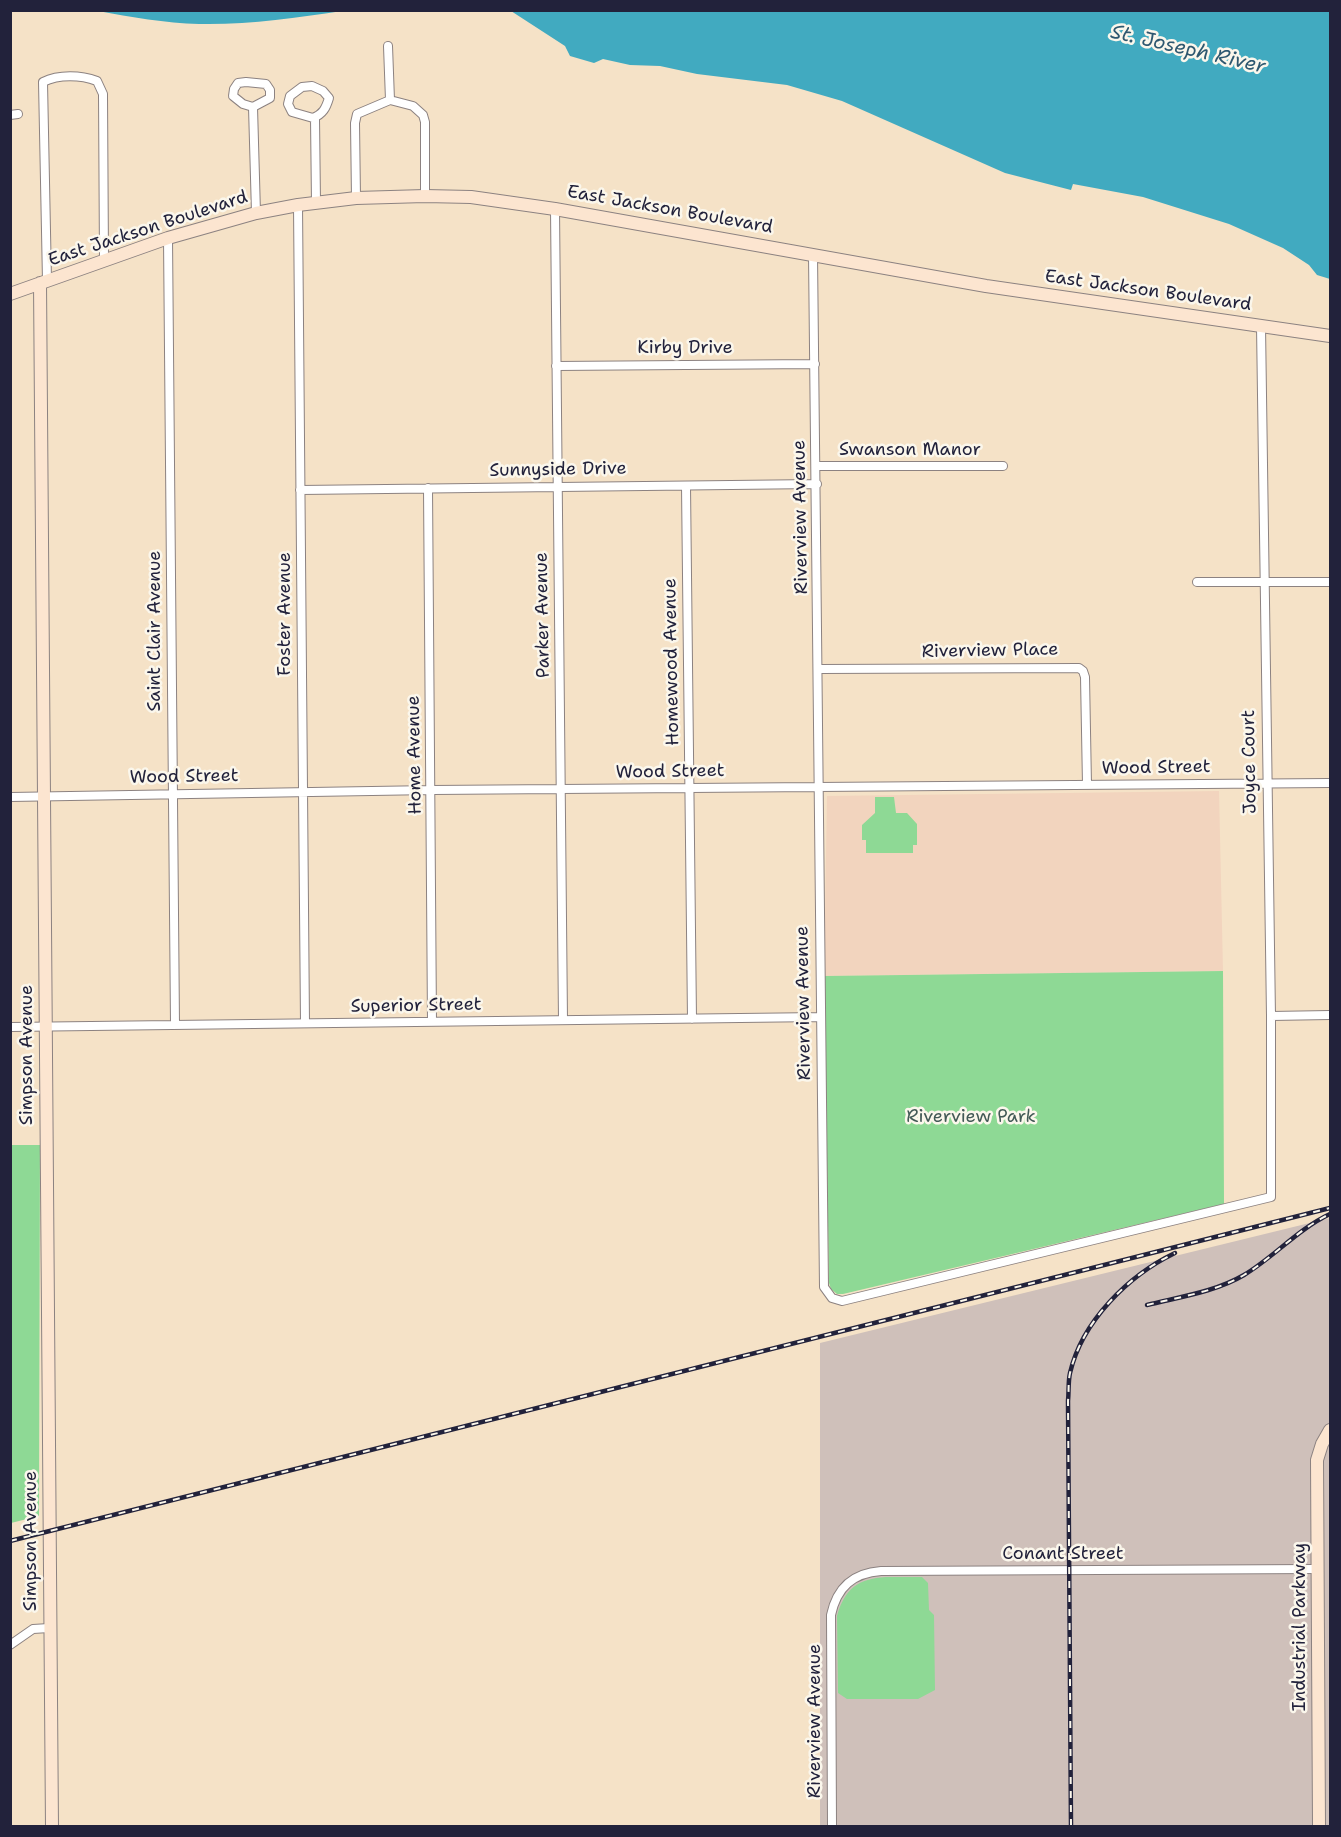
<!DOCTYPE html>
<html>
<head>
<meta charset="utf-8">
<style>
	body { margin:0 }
	#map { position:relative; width:1341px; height:1837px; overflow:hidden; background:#f5e2c7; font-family:"Shantell Sans",sans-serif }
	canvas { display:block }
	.frame { position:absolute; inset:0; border:12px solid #22223b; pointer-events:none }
</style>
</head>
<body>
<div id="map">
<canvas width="1341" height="1837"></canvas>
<div class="frame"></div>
</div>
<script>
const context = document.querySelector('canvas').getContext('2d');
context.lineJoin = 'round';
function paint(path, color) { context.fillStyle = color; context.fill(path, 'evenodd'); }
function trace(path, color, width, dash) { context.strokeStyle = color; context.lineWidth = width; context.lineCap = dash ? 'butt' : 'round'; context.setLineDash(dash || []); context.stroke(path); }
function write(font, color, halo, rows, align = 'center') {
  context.font = font + ' "Shantell Sans",sans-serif'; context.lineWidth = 5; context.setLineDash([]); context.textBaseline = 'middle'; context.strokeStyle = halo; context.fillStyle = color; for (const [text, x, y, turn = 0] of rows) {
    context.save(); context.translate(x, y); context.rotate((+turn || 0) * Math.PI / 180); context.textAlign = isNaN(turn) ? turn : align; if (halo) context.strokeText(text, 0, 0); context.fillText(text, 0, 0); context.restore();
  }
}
const built = new Path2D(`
	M1219,791L1223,971L824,976L827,796Z`);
const industrial = new Path2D(`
	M1330,1218V1826H820V1343Z`);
const green = new Path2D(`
	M875,797H894L896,813H907L917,824V845H913V853H866V840H862V825L875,813Z
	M1223,971L1224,1204L843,1294H837L831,1289L829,1283L824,976Z
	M10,1145H40L39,1516L11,1523Z
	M886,1577H922L928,1583L929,1610L934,1615L935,1690L918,1699H847L838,1693L837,1616C845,1588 858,1579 886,1577Z`);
const water = new Path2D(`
	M98,11H342C295,18 247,25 199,24C165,23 131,17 98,11Z
	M511,11H1330V279L1317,275L1309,265L1283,248L1229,224L1143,197L1073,184L1071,190L1005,173L842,101L787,85L697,74L660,66L630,65L603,59L594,63L570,56L565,46Z`);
const street = new Path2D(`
	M388,46L390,100
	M246,82L266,84L270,90V98L253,107L243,104L233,96L234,89L238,83Z
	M312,86L323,91L329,98C326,108 323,114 313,118L292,112L288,104L290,96L302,87Z
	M253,107L256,213
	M10,115L18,114
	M315,118L316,203
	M356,198L355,123L357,114L390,100L413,106L423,115L425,122V196
	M298,205L305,1023
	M555,209L563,1020
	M168,238L175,1024
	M813,254L824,1287L832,1298L842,1301L1271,1197V1016L1261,326
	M47,281L43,82C59,74 81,75 97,81L103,94L104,260
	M556,366L815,364
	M817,466H1003
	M686,486L692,1019
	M428,488L432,1022
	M300,490L817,484
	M1197,582H1330
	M819,669L1079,668L1083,671L1085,677L1087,785
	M10,797L432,790L1330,783
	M1271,1016L1330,1015
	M10,1027L821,1017
	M10,1645L33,1629L49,1628
	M832,1826L831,1615C837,1587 853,1573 881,1571L1318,1569`);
const secondary = new Path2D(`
	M40,283L52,1826
	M10,294L168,238L256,213L298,205L356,198L425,196L471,197L555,209L986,286L1330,336
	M1319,1826L1317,1460L1322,1444L1330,1430`);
const rail = new Path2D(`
	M1147,1305C1179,1297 1215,1292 1244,1275C1274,1257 1298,1229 1330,1214
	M10,1541L1330,1208
	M1071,1826L1068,1401C1069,1391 1068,1382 1070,1373C1082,1321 1129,1275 1175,1253`);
const streetNames = [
	["East Jackson Boulevard",670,210,10],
	["East Jackson Boulevard",148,229,-18],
	["East Jackson Boulevard",1148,291,8],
	["Kirby Drive",685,348],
	["Swanson Manor",910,450],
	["Sunnyside Drive",558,470,-1],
	["Riverview Avenue",801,517,-91],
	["Foster Avenue",285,614,-90],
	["Parker Avenue",543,615,-91],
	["Saint Clair Avenue",155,631,-90],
	["Riverview Place",990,651,-1],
	["Homewood Avenue",672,662,-91],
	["Home Avenue",415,755,-91],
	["Joyce Court",1250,762,-91],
	["Wood Street",1156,768,-1],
	["Wood Street",670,772,-1],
	["Wood Street",184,777,-1],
	["Riverview Avenue",804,1003,-91],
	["Superior Street",416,1006,-1],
	["Simpson Avenue",27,1055,-90],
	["Simpson Avenue",31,1541,-90],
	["Conant Street",1063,1554],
	["Industrial Parkway",1300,1627,-90],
	["Riverview Avenue",815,1721,-90]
];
const parkNames = [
	["Riverview Park",971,1117]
];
const waterNames = [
	["St. Joseph River",1188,50,13]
];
paint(built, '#f2d4be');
paint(industrial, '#cfc0ba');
paint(green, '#8ed995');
paint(water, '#41aac0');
trace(street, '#8c8281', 10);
trace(secondary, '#8c8281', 14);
trace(street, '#fff', 8);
trace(secondary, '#fce5d0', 12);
trace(rail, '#22223b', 4.5);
trace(rail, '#fbf7ec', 2, [7]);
write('18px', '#22223b', '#fbf7ec', streetNames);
write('18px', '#425956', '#fbf7ec', parkNames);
write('italic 20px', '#2e5870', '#fbf7ec', waterNames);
</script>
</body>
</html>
